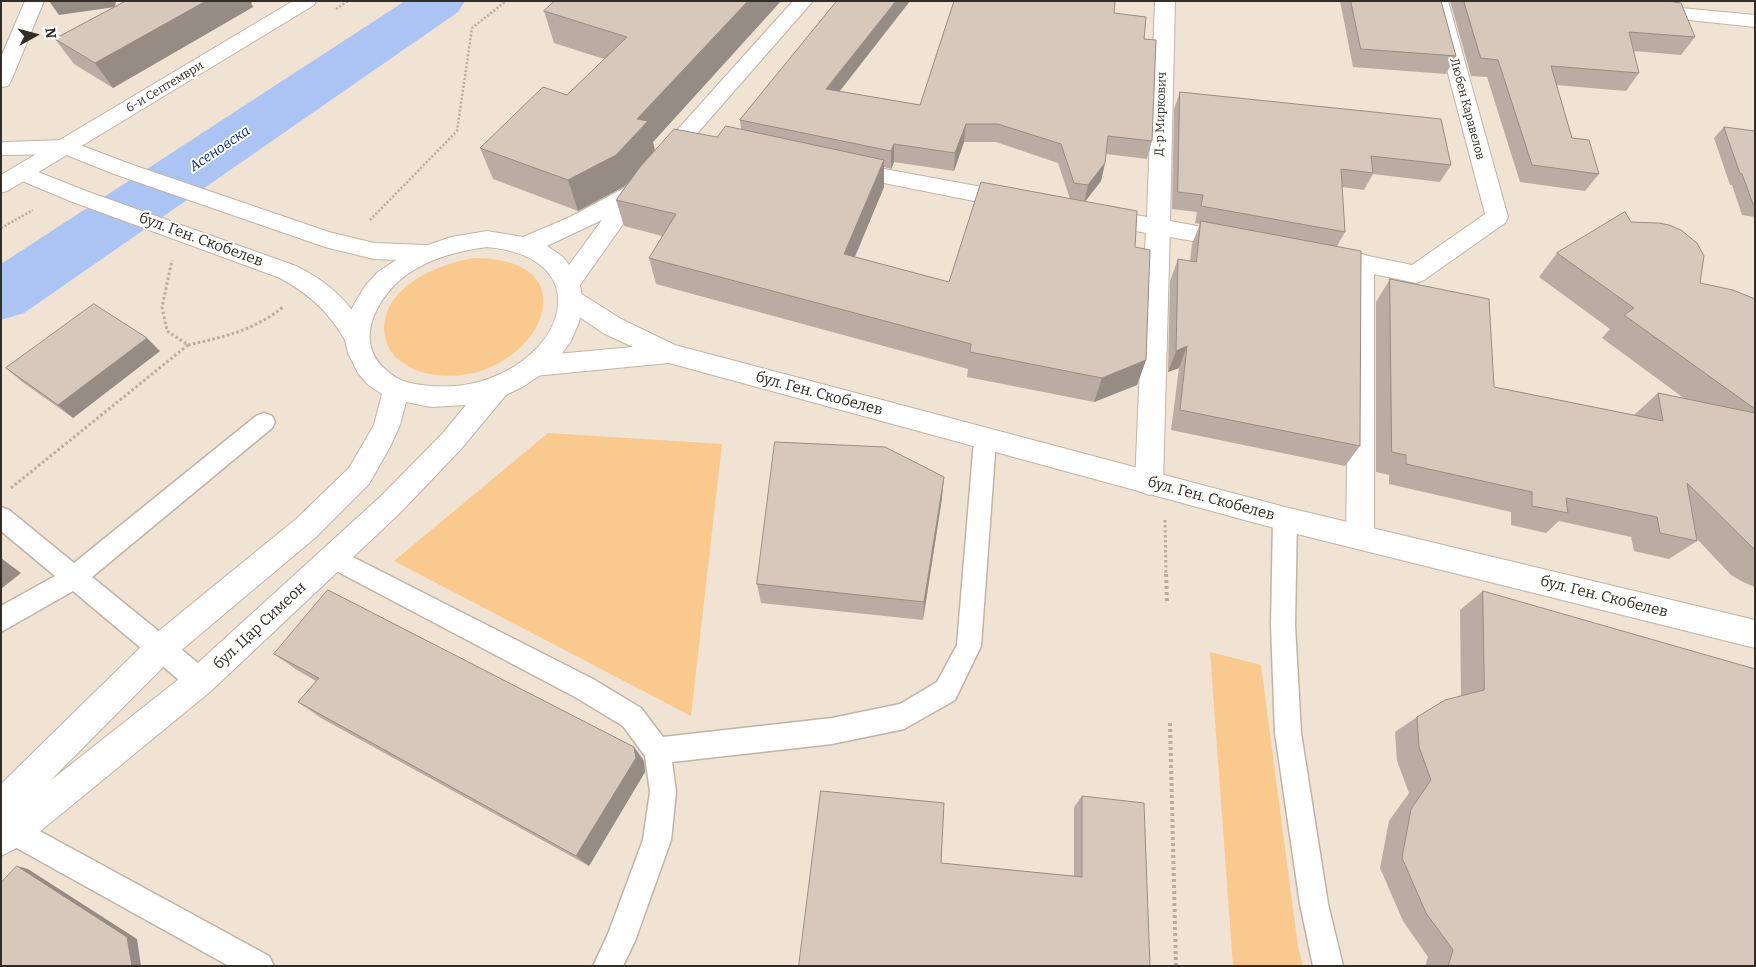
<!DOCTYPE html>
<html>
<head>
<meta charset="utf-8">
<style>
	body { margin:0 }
	#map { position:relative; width:1756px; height:967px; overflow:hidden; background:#f0e3d4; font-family:Bitter,serif }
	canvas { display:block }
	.frame { position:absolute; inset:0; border:2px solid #322d27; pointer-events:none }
	.north { position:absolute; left:10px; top:10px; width:50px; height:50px; -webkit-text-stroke:4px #fff; paint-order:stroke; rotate:83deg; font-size:14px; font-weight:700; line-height:20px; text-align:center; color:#322d27 }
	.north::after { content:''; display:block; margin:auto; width:18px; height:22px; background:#322d27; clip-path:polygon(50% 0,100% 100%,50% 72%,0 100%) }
</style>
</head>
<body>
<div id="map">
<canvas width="1756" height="967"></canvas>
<div class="frame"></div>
<div class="north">N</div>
</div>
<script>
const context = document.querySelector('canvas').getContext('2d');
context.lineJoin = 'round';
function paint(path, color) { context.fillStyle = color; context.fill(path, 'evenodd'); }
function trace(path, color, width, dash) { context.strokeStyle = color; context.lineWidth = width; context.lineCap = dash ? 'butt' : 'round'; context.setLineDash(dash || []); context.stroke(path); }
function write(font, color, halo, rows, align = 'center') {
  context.font = font + ' Bitter,serif'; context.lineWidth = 4; context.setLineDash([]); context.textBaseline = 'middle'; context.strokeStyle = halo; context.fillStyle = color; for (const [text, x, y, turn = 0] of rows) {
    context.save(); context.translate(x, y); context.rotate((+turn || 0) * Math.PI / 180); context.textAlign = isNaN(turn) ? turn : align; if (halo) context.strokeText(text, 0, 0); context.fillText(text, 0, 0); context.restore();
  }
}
const green = new Path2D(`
	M475,258C605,259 529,397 425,373C409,369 391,358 386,341C373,291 437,263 475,258Z
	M548,433L722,444L691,716L394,561Z
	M1210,652L1261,665L1298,947L1303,966H1233Z`);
const river = new Path2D(`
	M405,1H465L458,12L24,313L1,320V264Z`);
const pathFar2 = new Path2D(`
	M336,9L348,1
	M370,220L457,131L472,28L506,1
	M1,228L33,210`);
const pathFar1 = new Path2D(`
	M188,345C223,337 256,330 284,306
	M11,488L188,345L167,331L162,307L172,260
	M1165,520L1166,575`);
const path = new Path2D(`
	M1166,574L1167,602
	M1170,723L1176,966`);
const service = new Path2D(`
	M264,413L272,416L275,422L272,428L92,577L209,672L213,681L209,690L200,693L191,690L73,591L1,632V606L55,576L1,531V507L9,510L74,563L256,416Z
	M985,431L993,434L996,440L981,646L955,700L904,729L832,744L672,762L676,792L671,840L635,941L623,966H593L608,934L643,840L650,792L645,756L623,726L575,697L325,565L321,558L325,551L333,548L341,551L593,679L641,708L663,737L832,718L900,704L937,682L957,645L974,440L977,434Z
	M1285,509L1293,512L1297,519L1295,625L1301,733L1328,904L1343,966H1313L1300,904L1275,733L1271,625L1273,519L1277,512Z
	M14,817L269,956L274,966H229L4,841L1,829L4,821Z`);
const pedestrian = new Path2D(`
	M1158,219L1166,221L1170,227L1163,483L1159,491L1149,495L1139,491L1135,483L1146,227L1150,221Z
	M1362,254L1370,257L1374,263V537L1370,546L1360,549L1350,546L1346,537L1350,263L1354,257Z`);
const minor = new Path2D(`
	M25,1H44L11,81L8,86L1,87V57Z
	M1155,1H1175L1170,221L1241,234L1245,240L1241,246L1233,248L1101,225L1093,223L1090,217L1093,211L1101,209L1147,217Z
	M1429,1H1448L1508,217L1505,223L1424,280L1416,283L1317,262L1313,256L1317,250L1325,247L1412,265L1485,214Z
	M1649,5L1755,15V27L1642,15L1639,11L1642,7Z
	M67,140L75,142L78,147L75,152L67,154L1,155V143L4,142Z
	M847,162L1014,193L1022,195L1025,201L1022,207L1014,209L839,174L836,169L839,164Z`);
const tertiary = new Path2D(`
	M67,140L130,164L329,232L374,243L425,245L433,247L437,253L433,259L425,261L374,259L325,247L114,174L59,152L56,147L59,142Z
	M23,166L86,191L296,266C332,284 351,303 369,338L366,345L357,348L348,345C331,314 311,295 280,278L70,201L15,178L12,173L15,168Z
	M571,290L580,293L621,319L675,345L1285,507L1755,620V648L1285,531L669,363L534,376L525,373L521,366L525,359L534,356L633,347L603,333L562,305L559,299L562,293Z`);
const secondary = new Path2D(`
	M293,1H316L314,5L9,190L1,193V175Z
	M793,1H813L645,193L580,285L583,303L579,322L571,341L558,359L542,374L524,386L506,395L461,449L401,512L211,691L26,843L1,856V784L150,638L296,519L349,468L374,425L382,394L367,384L358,373L348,353L345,340L346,327L352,308L365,286L378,272L408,252L451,237L487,231L523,237L570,217L626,187ZM602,220L569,265L563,257L547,246ZM487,247C594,257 569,351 488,379C464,388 435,388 410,383C400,381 391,375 384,368C352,338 380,293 409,273C433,257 459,251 487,247ZM406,402L431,407L466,405L443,433L381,496L189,671L50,781L172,658L316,537L369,484L390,447L400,425Z`);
const wall = new Path2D(`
	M126,1H253L251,3L253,7L113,88L74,64L55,39Z
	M781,1L653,142L655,150L717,137L741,130L740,120L837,1H910L840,91L920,105L1114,13L1144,39L1152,141L1147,159L1106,154L1105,163L1101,181L1085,201L1135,247L1146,360L1137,385L1094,402L967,377L968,369L656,284L649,258L662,236L624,226L616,200L632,178L625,186L578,211L493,179L480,148L567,95L604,59L554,43L544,11ZM964,142H996L1058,163L1070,199L949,282L855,257L884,187V167L891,169L894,162L954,171Z
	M1340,1H1441L1456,56L1446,74L1353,67Z
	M1450,1H1667L1695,37L1681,55L1633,51L1639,73L1626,91L1556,85L1572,138L1599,174L1585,191L1520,182L1487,77L1471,76Z
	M1180,92L1451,165L1440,182L1373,174L1364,190L1342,187L1345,232L1337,246L1360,446L1345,466L1171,430L1179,368L1168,372L1170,281L1178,259L1190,261L1192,244L1200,224L1195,223L1197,212L1172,209L1174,109Z
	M1724,127L1755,131V217L1742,215L1732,185H1730L1714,138Z
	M1631,222L1700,283L1755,299V587L1743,582L1731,575L1697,539V541L1669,559L1634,551L1631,537L1559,521L1546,533L1511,525V512L1389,484V475L1376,472V302L1390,279L1494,387L1634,415L1658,393L1685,399L1602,338L1610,329L1539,277L1557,253Z
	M160,351L73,418L21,381L6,368Z
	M942,498L923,620L761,603L757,584Z
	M1483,591L1755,966H1425L1428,957L1403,921L1380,868L1389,821L1409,793L1397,761L1395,732L1417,717L1461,696L1460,610Z
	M274,654L634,747L644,761L645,772L589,866L321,718L298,702L316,681L297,670Z
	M1082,796L1150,966L941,863L1074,876V807Z`);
const shadedWall = new Path2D(`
	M49,1H116L115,7L59,15Z
	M206,1H253L251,3L253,7L113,88L95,63Z
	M748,1H781L653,142L655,152L625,186L578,211L568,180L637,119Z
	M896,1H910L827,107L826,89Z
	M966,124L964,142L954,171L955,153Z
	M894,144V162L891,169V151Z
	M884,160V187L845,280L844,254Z
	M1105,163L1101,181L1084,203L1088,185Z
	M147,338L160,351L73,418L58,405Z
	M1187,346L1179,368L1168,372L1176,351Z
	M1146,360L1137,385L1094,402L1102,378Z
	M944,477L942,498L923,620L924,602Z
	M1,558L21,573L1,589Z
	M634,747L644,761L645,772L589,866L576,856Z
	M17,866L28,869L137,939L141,966H132Z`);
const building = new Path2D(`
	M126,1H206L95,63L55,39Z
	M555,1H748L637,119L648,121L616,155L568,180L480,148L543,87L567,95L627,37L544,11Z
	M837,1H896L826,89L920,105L954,1H1115L1114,13L1146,17L1144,39L1156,40L1152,141L1108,136L1105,163L1088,185L1074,183L1061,144L998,124H966L955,153L894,144L891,151L740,120Z
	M1351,1H1441L1456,56L1361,49Z
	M1464,1H1667L1681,3L1695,37L1629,32L1639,73L1551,66L1572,138L1589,140L1599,174L1532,165L1498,60L1481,58Z
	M1180,92L1441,119L1451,165L1371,156L1373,173L1341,169L1345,232L1201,206L1203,195L1178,192Z
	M726,126L884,160L844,254L949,282L981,182L1137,211L1135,247L1150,250L1146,360L1102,378L970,352L971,344L649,258L676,214L616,200L640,167L674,129L717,137Z
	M1724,127L1755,131V204H1753L1742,174L1740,173Z
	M1625,212L1631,222L1659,223L1669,225L1681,230L1697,243L1704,256L1700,283L1733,290L1755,299V409L1624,315L1634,308L1557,253Z
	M1201,221L1361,251L1360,446L1180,410L1187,346L1176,351L1178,259L1196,262Z
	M1390,279L1489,299L1494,387L1663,421L1658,393L1755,413V550L1687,483L1697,541L1660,533L1657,517L1566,498L1568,513L1532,506V492L1406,464V455L1392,452Z
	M94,304L147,338L58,405L6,368Z
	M775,442L885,447L944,477L924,602L757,584Z
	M328,590L634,747L636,758L576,856L298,702L319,678L274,654Z
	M1483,591L1755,669V966H1448L1453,950L1426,913L1402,858L1411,809L1431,780L1419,747L1417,717L1445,700L1484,690Z
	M821,791L944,803L941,863L1082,877V796L1144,803L1150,966H799Z
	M17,866L127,937L132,966H1V883Z`);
const farStreetnames = [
	["6-и Септември",165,87,-31],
	["Любен Каравелов",1467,109,75],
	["Д-р Миркович",1161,114,-88]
];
const farWaternames = [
	["Асеновска",220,149,-34]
];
const streetNames = [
	["бул. Ген. Скобелев",201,240,20],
	["бул. Ген. Скобелев",819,394,15],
	["бул. Ген. Скобелев",1211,499,15],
	["бул. Ген. Скобелев",1604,597,14],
	["бул. Цар Симеон",260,626,-43]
];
paint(green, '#fac98e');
paint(river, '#abc4f3');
trace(service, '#c0b4a6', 3);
trace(pedestrian, '#c0b4a6', 2);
trace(minor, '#c0b4a6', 2);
trace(tertiary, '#c0b4a6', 2);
trace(secondary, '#c0b4a6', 2);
trace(pathFar2, '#b6ac9f', 2.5, [2, 2]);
trace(pathFar1, '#b6ac9f', 3, [2.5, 2.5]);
trace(path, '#b6ac9f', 4, [3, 3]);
paint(service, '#fff');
paint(pedestrian, '#fff');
paint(minor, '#fff');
paint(tertiary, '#fff');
paint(secondary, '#fff');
paint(wall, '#baaca2');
paint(shadedWall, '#978c84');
paint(building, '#d8c8bc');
trace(building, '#978c84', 1);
write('12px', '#322d27', '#fff', farStreetnames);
write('italic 14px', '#03287e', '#fff', farWaternames);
write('15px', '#322d27', '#fff', streetNames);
</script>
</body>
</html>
